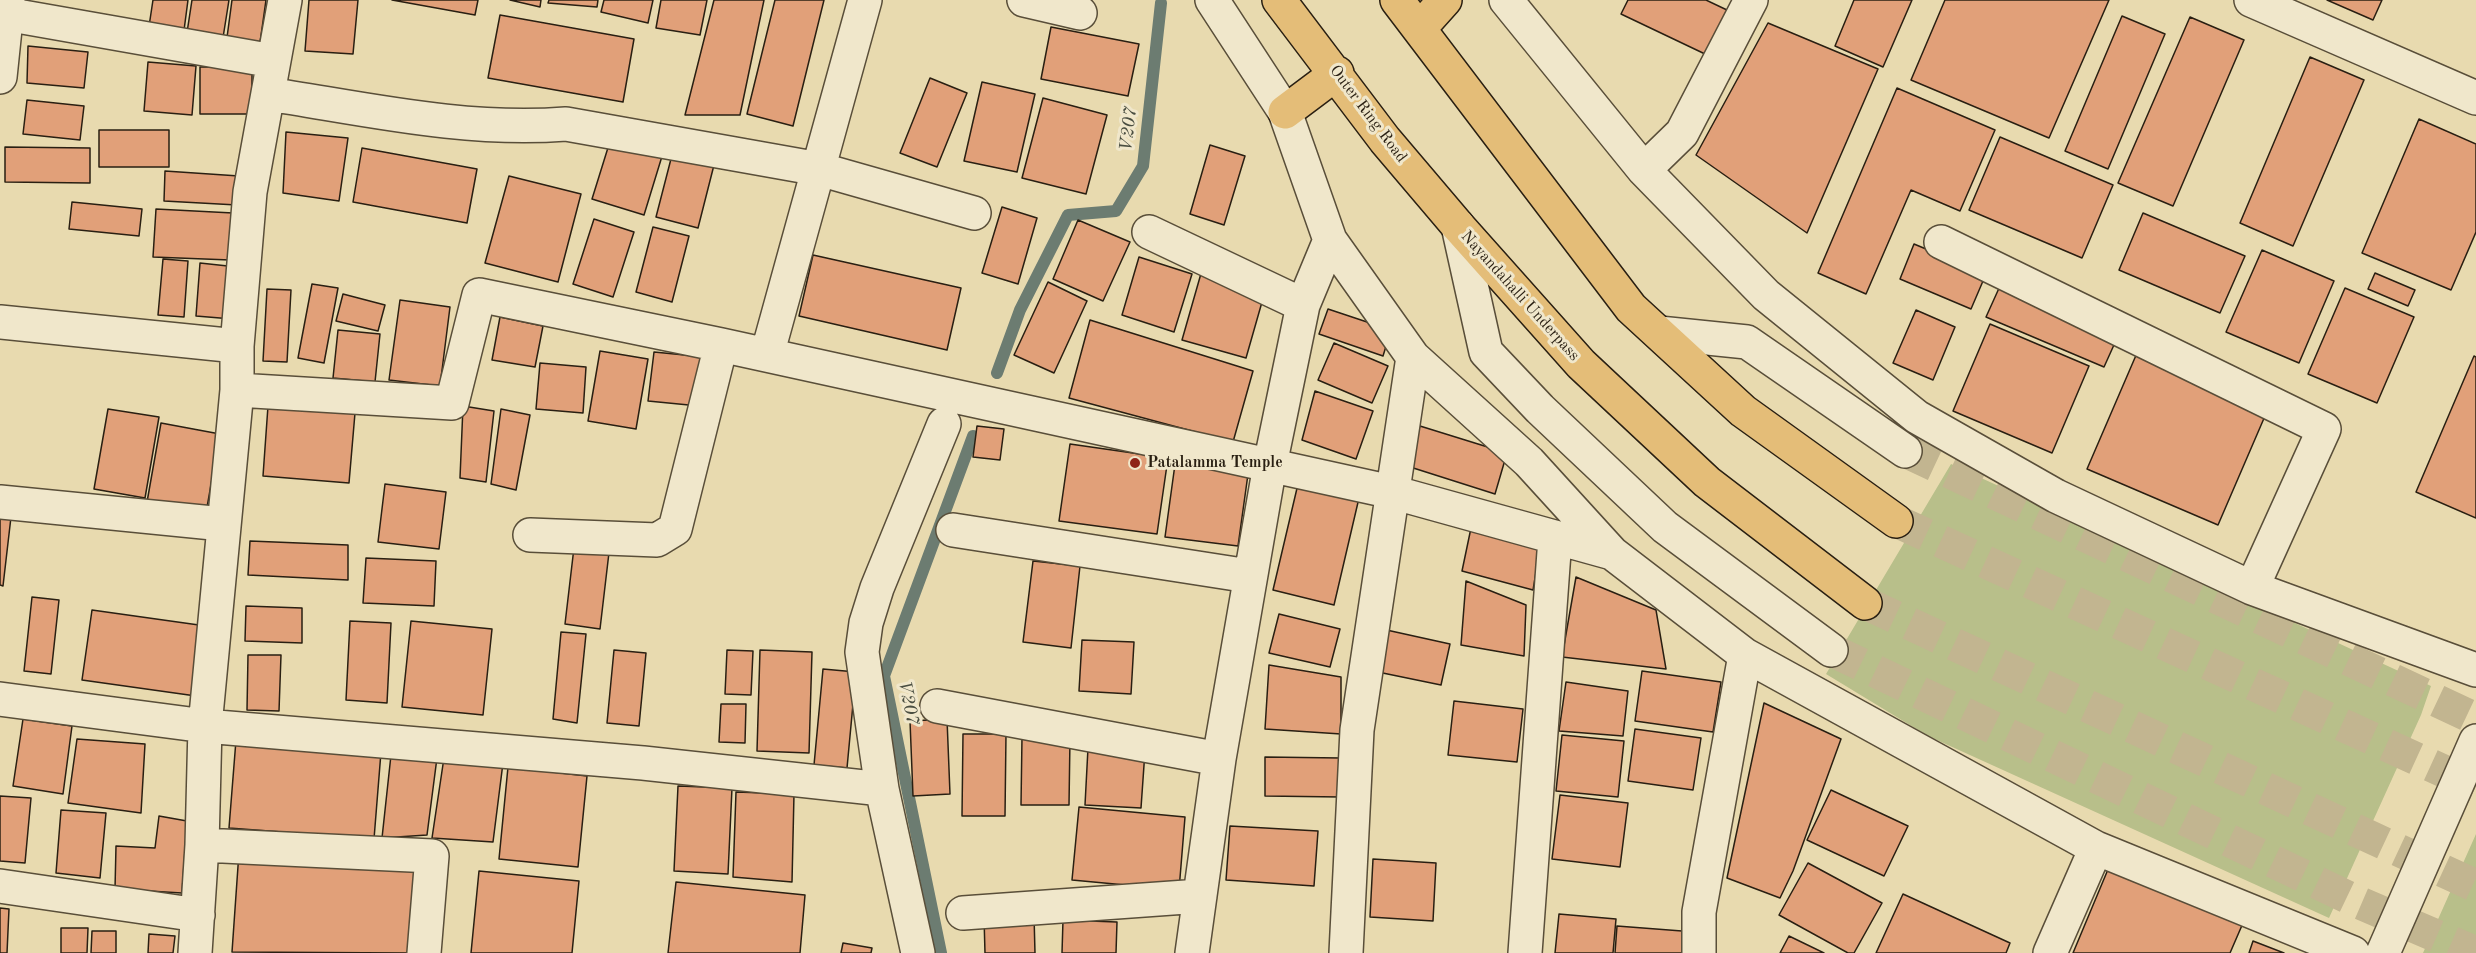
<!DOCTYPE html>
<html>
<head>
<meta charset="utf-8">
<style>
	body { margin:0 }
	canvas { display:block; background:#e8daaf }
</style>
</head>
<body>
<canvas width="2476" height="953"></canvas>
<script>
const context = document.querySelector('canvas').getContext('2d');
context.lineJoin = 'round';
function paint(path, color) { context.fillStyle = color; context.fill(path, 'evenodd'); }
function trace(path, color, width, dash) { context.strokeStyle = color; context.lineWidth = width; context.lineCap = dash ? 'butt' : 'round'; context.setLineDash(dash || []); context.stroke(path); }
function write(font, color, halo, rows, align = 'center') {
  context.font = font + ' "Old Standard TT",serif'; context.lineWidth = 6; context.setLineDash([]); context.textBaseline = 'middle'; context.strokeStyle = halo; context.fillStyle = color; for (const [text, x, y, turn = 0] of rows) {
    context.save(); context.translate(x, y); context.rotate((+turn || 0) * Math.PI / 180); context.textAlign = isNaN(turn) ? turn : align; if (halo) context.strokeText(text, 0, 0); context.fillText(text, 0, 0); context.restore();
  }
}
const green = new Path2D(`
	M1951,464L2431,686L2421,715L2329,918L1928,736L1826,674Z
	M2476,834V953H2423Z`);
const stream = new Path2D(`
	M997,373L1020,310L1068,215L1116,211L1143,166L1161,3
	M941,953L884,676L973,436`);
const building = new Path2D(`
	M153,0H188L183,38L148,33Z
	M192,0H229L222,44L186,39Z
	M232,0H266L259,50L226,45Z
	M309,0H358L353,54L305,51Z
	M392,0H478L475,15Z
	M510,0H541L540,7Z
	M549,0H598L597,7L548,3Z
	M604,0H653L648,23L601,12Z
	M661,0H707L700,35L656,28Z
	M714,0H764L740,115H685Z
	M775,0H824L793,126L747,114Z
	M1628,0H1706L1727,10L1705,54L1621,14Z
	M1854,0H1912L1883,67L1835,46Z
	M1945,0H2109L2049,138L1911,80Z
	M2327,0H2382L2373,20Z
	M500,15L634,39L623,102L488,78Z
	M2122,16L2165,34L2108,169L2065,151Z
	M2190,17L2244,40L2173,206L2118,183Z
	M1768,23L1878,69L1807,233L1696,155Z
	M1051,27L1139,44L1128,96L1041,79Z
	M28,46L88,52L84,88L27,83Z
	M2310,57L2364,80L2293,246L2240,223Z
	M148,62L196,66L192,115L144,111Z
	M200,67H252V114H200Z
	M930,78L967,93L937,167L900,153Z
	M982,82L1035,94L1017,172L964,161Z
	M1897,88L1995,130L1960,211L1911,190L1866,294L1818,273Z
	M1043,98L1107,115L1086,194L1022,178Z
	M27,100L84,106L80,140L23,134Z
	M2419,119L2476,144V232L2451,290L2362,253Z
	M99,130H169V167H99Z
	M286,132L348,138L339,201L283,193Z
	M2000,137L2113,185L2082,258L1969,210Z
	M611,138L663,153L644,215L592,199Z
	M1210,145L1245,156L1224,225L1190,214Z
	M5,147L90,148V183L5,182Z
	M362,148L477,169L467,223L353,202Z
	M672,155L714,165L698,228L656,217Z
	M165,171L239,176L237,205L164,201Z
	M509,176L581,194L558,282L485,263Z
	M72,202L142,209L139,236L69,229Z
	M1002,207L1037,218L1018,284L982,273Z
	M156,209L233,213L230,260L153,257Z
	M2143,213L2245,256L2220,313L2119,270Z
	M594,219L634,232L613,297L573,284Z
	M1078,220L1130,242L1103,301L1053,279Z
	M653,227L689,236L672,302L636,292Z
	M1914,244L1986,274L1971,309L1900,279Z
	M2262,250L2334,281L2299,363L2226,332Z
	M813,255L961,288L947,350L799,316Z
	M1139,257L1192,274L1174,332L1122,315Z
	M163,259L188,261L184,317L158,315Z
	M200,263L237,267L232,319L196,316Z
	M1202,270L1266,288L1246,358L1182,340Z
	M2375,273L2415,290L2408,306L2368,289Z
	M1048,282L1087,301L1054,373L1014,355Z
	M312,284L338,288L324,363L298,358Z
	M2000,286L2118,336L2104,367L1986,317Z
	M2345,288L2414,317L2377,403L2308,374Z
	M267,289L291,290L287,362L263,361Z
	M343,294L385,305L378,331L336,321Z
	M400,300L450,307L440,386L389,380Z
	M1328,309L1391,330L1383,356L1319,334Z
	M1916,310L1955,327L1933,380L1893,363Z
	M500,317L543,326L535,367L492,360Z
	M1090,320L1253,371L1233,442L1069,398Z
	M1990,324L2089,366L2052,453L1953,411Z
	M338,330L380,334L375,382L333,378Z
	M1334,343L1388,366L1372,403L1318,380Z
	M600,351L648,359L636,429L588,421Z
	M654,352L705,357L699,406L648,401Z
	M2137,353L2268,409L2218,525L2087,469Z
	M2474,356L2476,357V518L2416,492Z
	M540,363L586,367L583,413L536,409Z
	M1315,391L1373,411L1356,459L1302,440Z
	M268,406L355,413L349,483L263,476Z
	M463,406L494,411L486,482L460,478Z
	M108,409L159,417L145,498L94,489Z
	M501,409L530,415L516,490L491,484Z
	M161,423L220,434L206,513L147,502Z
	M977,426L1004,429L1000,460L973,457Z
	M1420,426L1507,453L1495,494L1407,466Z
	M1070,444L1168,458L1157,534L1059,521Z
	M1176,457L1249,467L1238,546L1165,537Z
	M385,484L446,492L439,549L378,542Z
	M1298,484L1359,498L1334,605L1273,590Z
	M0,516L11,517L3,586L0,585Z
	M1471,528L1540,548L1533,590L1462,571Z
	M575,539L610,544L600,629L565,624Z
	M250,541L348,545V580L248,575Z
	M366,558L436,561L434,606L363,603Z
	M1033,561L1080,566L1071,648L1023,642Z
	M1576,577L1656,610L1666,669L1562,657Z
	M1466,581L1526,605L1524,656L1461,645Z
	M32,597L59,600L51,674L24,671Z
	M246,606L302,608V643L245,641Z
	M92,610L206,626L196,696L82,680Z
	M1279,614L1340,629L1330,667L1269,653Z
	M350,621L391,623L387,703L346,700Z
	M411,621L492,629L483,715L402,707Z
	M1382,629L1450,644L1441,685L1373,671Z
	M561,632L586,634L577,723L553,719Z
	M1082,640L1134,642L1131,694L1079,691Z
	M614,650L646,653L639,726L607,723Z
	M727,650L753,651L751,695L725,694Z
	M760,650L812,652L809,753L757,751Z
	M248,655H281L279,711L247,710Z
	M1269,665L1341,677V734L1265,729Z
	M823,669L856,672L847,768L814,765Z
	M1642,671L1721,682L1713,732L1635,721Z
	M1566,682L1628,691L1623,736L1559,731Z
	M1454,701L1523,709L1517,762L1448,755Z
	M1764,703L1841,739L1793,871L1780,898L1727,878Z
	M721,704H746L745,743L719,742Z
	M23,719L72,726L63,794L13,786Z
	M947,719L950,794L913,796L910,721Z
	M1635,729L1701,738L1693,790L1628,781Z
	M963,734H1006L1005,816H962Z
	M1562,735L1624,741L1618,797L1556,791Z
	M1022,737L1070,738L1069,805H1021Z
	M77,739L145,744L141,813L68,803Z
	M236,740L381,752L374,839L229,828Z
	M1088,748L1145,751L1141,808L1085,805Z
	M438,750L427,835L382,838L391,755Z
	M445,751L504,755L493,842L432,838Z
	M1265,757L1341,758V797L1265,796Z
	M508,767L587,776L578,867L499,859Z
	M678,786L732,788L728,874L674,871Z
	M1831,790L1908,826L1884,876L1807,840Z
	M736,792L794,794L792,882L733,877Z
	M1560,795L1628,803L1620,867L1552,859Z
	M0,796L31,798L25,863L0,861Z
	M1079,807L1185,817L1179,890L1072,880Z
	M61,810L106,813L100,878L56,873Z
	M159,816L187,821L182,893L115,889L116,846L155,848Z
	M1230,826L1318,831L1314,886L1226,880Z
	M239,852L415,864L409,953L232,952Z
	M1373,859L1436,863L1433,921L1370,917Z
	M1808,863L1882,903L1854,953H1848L1779,915Z
	M2109,867L2243,923L2230,953H2073Z
	M479,871L579,881L572,953H471Z
	M676,882L805,895L800,953H668Z
	M1903,894L2010,943L2006,953H1876Z
	M0,908L9,909L7,953H0Z
	M1559,914L1616,919L1613,953H1555Z
	M1034,915L1035,953H985L984,917Z
	M1063,920L1117,922L1116,953H1062Z
	M1617,926L1695,932V953H1615Z
	M61,928H88L87,953H61Z
	M92,931H116V953H91Z
	M149,934L175,936L173,953H148Z
	M1789,936L1824,953H1780Z
	M2253,941L2284,953H2249Z
	M843,943L872,948L871,953H841Z`);
const minorTunnel = new Path2D(`
	M1905,451L2476,719
	M1831,650L2360,903L2476,953`);
const highwayTunnel = new Path2D(`
	M1896,521L2476,786
	M1865,603L2476,886`);
const minor = new Path2D(`
	M1024,0L1080,13
	M1212,0L1285,112L1330,240L1413,357L1529,462L1612,553L1745,655L2096,848L2353,953
	M1506,0L1644,170L1766,295L1917,417L2056,496L2252,588L2476,670
	M2251,0L2476,98
	M0,13L273,61
	M0,77L8,0
	M268,94C366,109 466,132 566,124L819,169L974,213
	M1644,170L1682,133L1751,0
	M1458,226L1486,352L1540,409L1665,527L1831,650
	M1149,232L1303,305
	M1941,242L2324,429L2252,588
	M0,322L237,346
	M1659,333L1747,342L1905,451
	M767,355L865,0
	M237,390V346L250,192L285,0
	M0,502L223,524
	M953,530L1249,576
	M530,535L657,540L675,529L721,345
	M0,699L205,726L643,763L882,789
	M937,706L1219,759
	M202,845L432,856L424,953
	M0,886L198,915
	M963,913L1200,896
	M195,953L202,845L205,726L237,390L452,403L479,295L721,345L1392,492L1612,553
	M918,953L882,789L862,652L866,623L877,588L944,424
	M1192,953L1219,759L1270,465L1303,305L1330,240
	M1346,953L1357,730L1413,357
	M1525,953L1555,538
	M1699,953V912L1745,655
	M2050,953L2096,848
	M2383,953L2476,741`);
const highway = new Path2D(`
	M1279,0L1385,140L1458,226L1581,364L1707,482L1865,603
	M1397,0L1631,308L1743,411L1896,521
	M1419,29L1445,0
	M1285,112L1337,73`);
const markers = [
	[1135,463,6,"#8f2418"]
];
const streetNames = [
	["Outer Ring Road",1368,114,53],
	["Nayandahalli Underpass",1520,296,48]
];
const poiNames = [
	["Patalamma Temple",1147,463]
];
const waterNames = [
	["V207",1129,129,-84],
	["V207",908,703,78]
];
paint(green, '#b8bf8a');
trace(stream, '#6c7c71', 12);
paint(building, '#e1a079');
trace(building, '#291f12', 1.5);
trace(minorTunnel, '#c2b590', 33, [33, 16]);
trace(highwayTunnel, '#c2b590', 33, [33, 16]);
trace(minor, '#594e39', 36);
trace(highway, '#291f12', 36);
trace(minor, '#f0e7cb', 33);
trace(highway, '#e4bd78', 33);
for (const [x, y, r, color] of markers) { const dot = new Path2D(); dot.arc(x, y, r, 0, 2 * Math.PI); context.fillStyle = color; context.fill(dot); trace(dot, '#f0e7cb', 2); }
write('16px', '#291f12', '#f0e7cb', streetNames);
write('bold 16px', '#291f12', '#f0e7cb', poiNames, 'left');
write('italic 18px', '#4a4e41', '#f0e7cb', waterNames);
</script>
</body>
</html>
